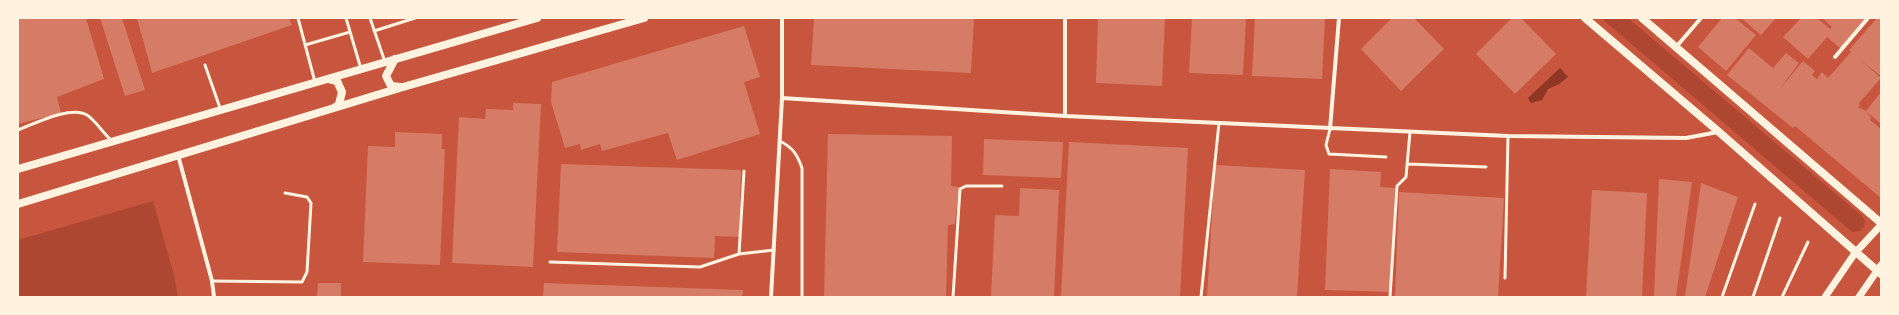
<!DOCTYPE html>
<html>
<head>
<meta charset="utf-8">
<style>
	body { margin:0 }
	#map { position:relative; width:1899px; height:315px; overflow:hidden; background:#c8553d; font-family:Georgia,serif }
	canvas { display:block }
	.frame { position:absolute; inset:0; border:19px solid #fff3e0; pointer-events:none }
</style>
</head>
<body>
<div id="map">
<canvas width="1899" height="315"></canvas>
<div class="frame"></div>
</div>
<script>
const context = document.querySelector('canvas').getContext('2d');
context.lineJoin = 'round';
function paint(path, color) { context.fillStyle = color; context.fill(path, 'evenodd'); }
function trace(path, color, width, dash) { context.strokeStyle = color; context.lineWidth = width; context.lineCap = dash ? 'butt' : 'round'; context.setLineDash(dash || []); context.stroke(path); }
const green = new Path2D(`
	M1601,18H1628L1862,216L1865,221L1864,227L1860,231L1852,232Z
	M153,201L174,275L178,297H18V240Z`);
const water = new Path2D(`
	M1560,68L1568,77L1559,84L1548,89L1542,100L1531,103L1528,98Z`);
const building = new Path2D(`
	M18,18H86L104,79L57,97L61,113L18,124Z
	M100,18H122L145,90L125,96Z
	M137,18H289L292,25L152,73Z
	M814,18H974L971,73L811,65Z
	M1098,18H1165L1162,86L1096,83Z
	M1192,18H1246L1243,75L1189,73Z
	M1255,18H1325L1322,79L1252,76Z
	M1392,18H1414L1444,49L1401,91L1361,49Z
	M1512,18H1521L1556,54L1515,94L1476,54Z
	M1722,18H1735L1756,35L1726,71L1698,47Z
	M1741,18H1776L1761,35Z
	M1801,18H1817L1830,29L1832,27L1822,18L1865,19L1841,49L1827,37L1808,59L1783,37Z
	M1877,18H1881V76L1861,61L1881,78L1859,103L1860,105L1858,107L1866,111L1881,92V124L1866,111L1871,117L1870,120L1881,129V198L1795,126L1793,128L1727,75L1749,48L1773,68L1786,53L1799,63L1779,90L1803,61L1815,71L1812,75L1817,79L1822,72L1828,78L1851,52L1849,50Z
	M744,26L760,77L744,82L760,134L677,160L668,133L602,151L600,144L581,150L580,144L565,148L551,102L552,82Z
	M513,103L541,104L533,267L452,263L459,117L485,119L486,109L513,110Z
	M395,132L442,134V149H445L440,265L363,262L368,146L395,147Z
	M828,134L952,136L951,186L959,187L955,224L948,225L946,297H824Z
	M984,139L1063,142L1061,178L983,175Z
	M1069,142L1188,148L1180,297H1061Z
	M561,164L741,170L739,237L715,236L714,258L557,252Z
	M1215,165L1305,170L1297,297H1207Z
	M1330,169L1381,172L1380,187L1395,188L1391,292L1325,290Z
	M1659,179L1692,182L1676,297H1654Z
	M1701,183L1738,197L1705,297H1685Z
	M1020,188L1059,190L1054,297H991L995,215L1019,216Z
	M1592,190L1647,193L1642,297H1586Z
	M1399,192L1504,198L1498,297H1395Z
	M318,283H341V297H317Z
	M544,283L743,290L742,297H543Z`);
const service = new Path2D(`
	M298,18L315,82
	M346,18L361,69
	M370,18L385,62
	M374,31L415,18
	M305,45L350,32
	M205,65L220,108
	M1330,129L1326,145L1329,154L1386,157
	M18,130C34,124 71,105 87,115C96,121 103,133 111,140
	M780,141C793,148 797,154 802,168V297
	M1408,164L1486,167
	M739,254L744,171
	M550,262L700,267L739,254L774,250
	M1505,278L1508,136
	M212,281L302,282L307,272L311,203L307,197L285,193
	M953,297L960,189L966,186H1002
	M1201,297L1219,123
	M1390,297L1397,186L1406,177L1410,132
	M1722,297L1755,204
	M1753,297L1780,218
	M1782,297L1808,242`);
const minor = new Path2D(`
	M1065,18V116
	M1676,47L1701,18
	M1835,57L1868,18
	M782,98L1065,116L1508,136L1686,138L1718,132
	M1330,129L1339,18
	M178,155L212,281L214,297
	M771,297L782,98V18`);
const tertiary = new Path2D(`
	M1825,297L1855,253L1881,225
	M1859,297L1881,265`);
const secondary = new Path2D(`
	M1585,18L1719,132L1881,274
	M1642,18L1881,223
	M395,59L386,76L391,86L401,87
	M329,79L337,81L342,92L339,104L334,108
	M18,169L537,18
	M18,204L403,87L644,18`);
paint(green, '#ae4732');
paint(water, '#8f3625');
paint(building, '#d67c66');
trace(service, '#fff3e0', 3);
trace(minor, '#fff3e0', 4);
trace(tertiary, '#fff3e0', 7);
trace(secondary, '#fff3e0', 8);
</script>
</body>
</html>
